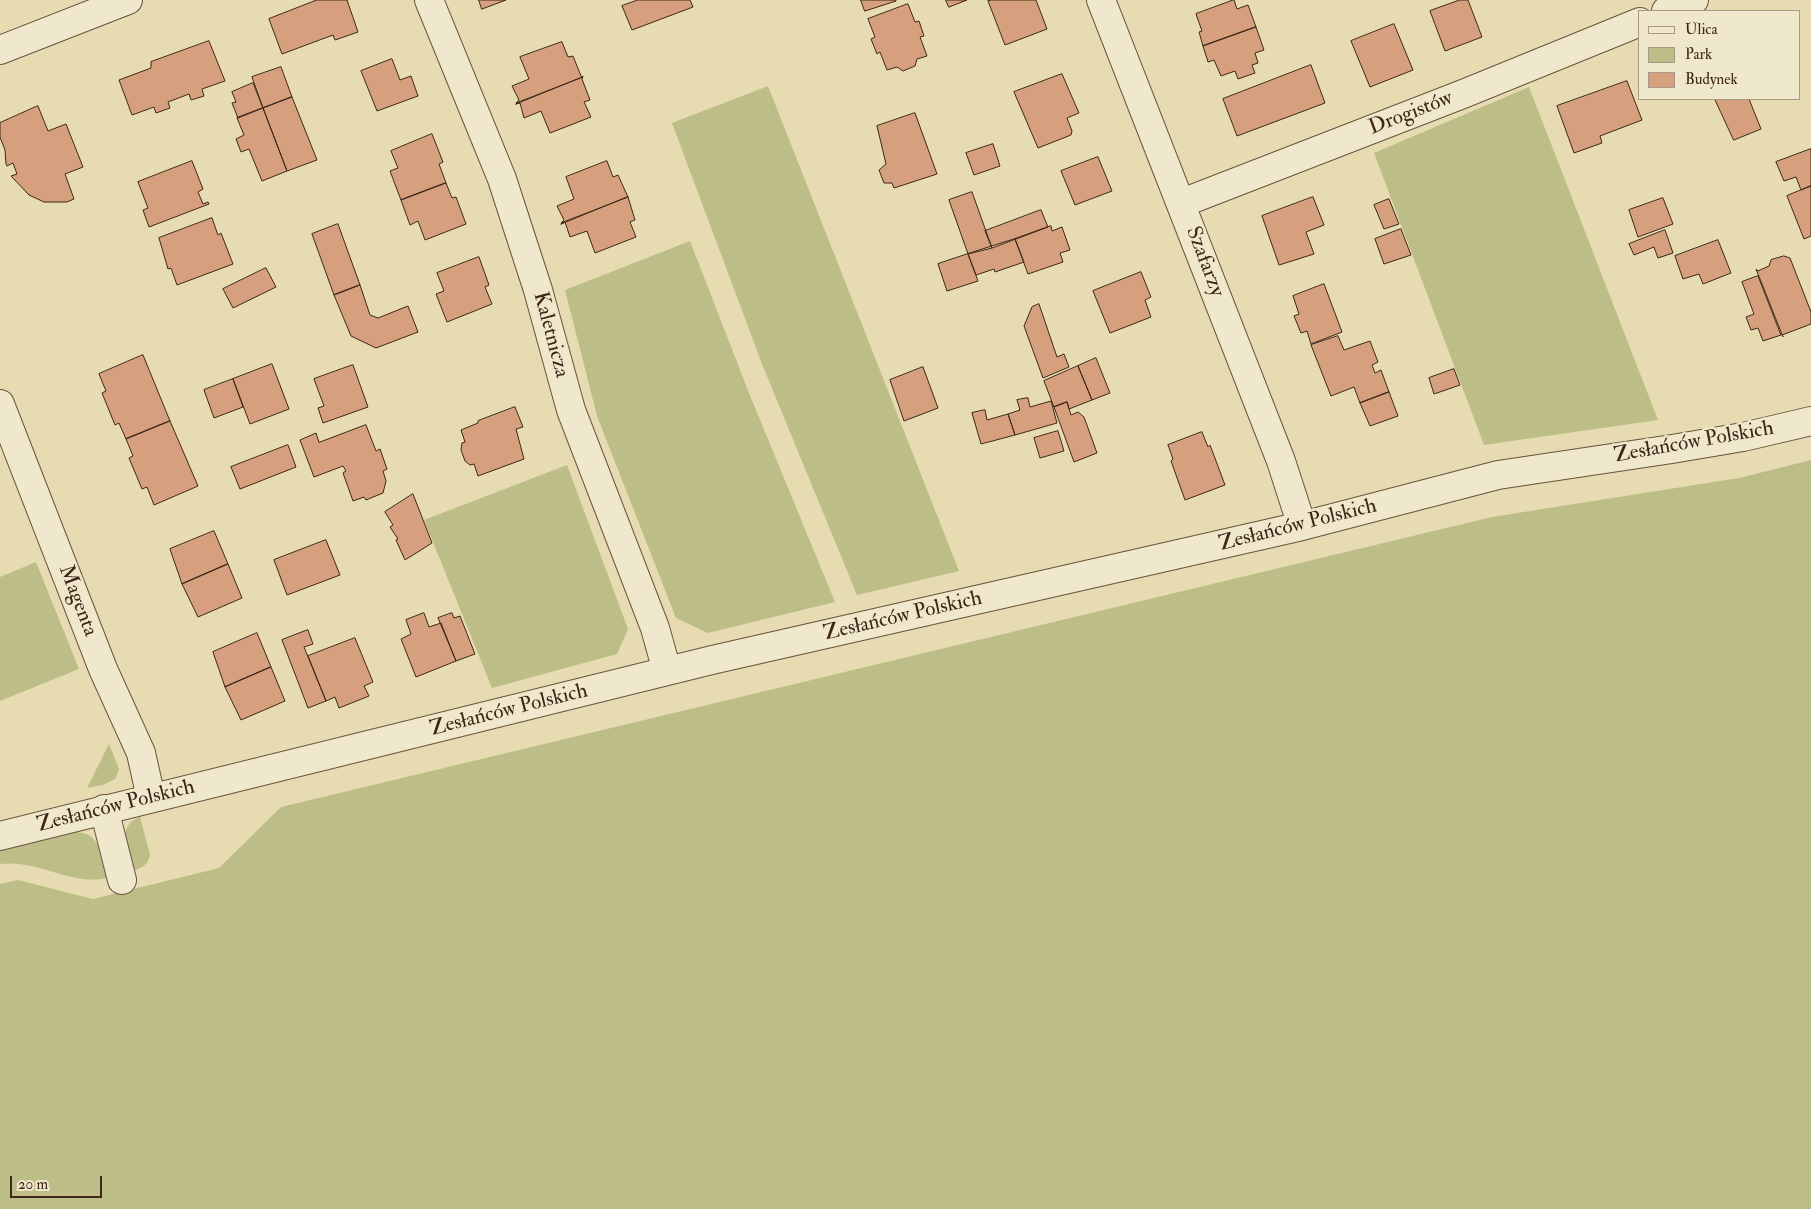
<!DOCTYPE html>
<html>
<head>
<meta charset="utf-8">
<style>
	body { margin:0 }
	#map { position:relative; width:1811px; height:1209px; overflow:hidden; background:#e7dbb1; font-family:"IM FELL Double Pica",serif }
	canvas { display:block }
	.legend { position:absolute; left:1638px; top:10px; width:162px; height:90px; box-sizing:border-box; background:#efe8cc; border:1px solid #a89a84; margin:0; padding:6px 9px; list-style:none; font-size:15px; color:#3e2618 }
	.legend li { display:flex; align-items:center; gap:10px; height:25px }
	.legend b { width:25px; border:1px solid #a89a84 }
	.scale { position:absolute; left:10px; top:1176px; width:92px; height:22px; box-sizing:border-box; border:2px solid #3e2618; border-top:0; padding-left:6px; font-size:15px; line-height:18px; white-space:nowrap; color:#3e2618; -webkit-text-stroke:4px #efe8cc; paint-order:stroke }
</style>
</head>
<body>
<div id="map">
<canvas width="1811" height="1209"></canvas>
<ul class="legend">
<li><b style="height:6px;background:#efe8cc"></b>Ulica</li>
<li><b style="height:14px;background:#bdbe87"></b>Park</li>
<li><b style="height:14px;background:#d6a07e"></b>Budynek</li>
</ul>
<div class="scale">20 m</div>
</div>
<script>
const context = document.querySelector('canvas').getContext('2d');
context.lineJoin = 'round';
function paint(path, color) { context.fillStyle = color; context.fill(path, 'evenodd'); }
function trace(path, color, width, dash) { context.strokeStyle = color; context.lineWidth = width; context.lineCap = dash ? 'butt' : 'round'; context.setLineDash(dash || []); context.stroke(path); }
function write(font, color, halo, rows, align = 'center') {
  context.font = font + ' "IM FELL Double Pica",serif'; context.lineWidth = 5; context.setLineDash([]); context.textBaseline = 'middle'; context.strokeStyle = halo; context.fillStyle = color; for (const [text, x, y, turn = 0] of rows) {
    context.save(); context.translate(x, y); context.rotate((+turn || 0) * Math.PI / 180); context.textAlign = isNaN(turn) ? turn : align; if (halo) context.strokeText(text, 0, 0); context.fillText(text, 0, 0); context.restore();
  }
}
const green = new Path2D(`
	M768,86L959,571L857,595L762,364L672,123Z
	M1529,87L1658,420L1484,445L1374,153Z
	M690,241L749,393L835,602L708,633L676,618L597,416L565,290Z
	M1811,460V1209H0V884L18,880L93,899L219,868L281,807L1492,517L1739,478Z
	M567,465L628,629L617,654L492,688L424,520Z
	M36,562L79,669L0,701V577Z
	M109,744L119,769L115,779L103,785L87,788Z
	M140,817L150,855C148,866 141,868 132,871C127,851 115,827 140,817Z
	M77,832C102,834 103,859 108,878C70,886 38,859 0,864V851Z`);
const building = new Path2D(`
	M317,0H347L358,32L335,40L333,35L282,54L269,19Z
	M479,0H506L482,9Z
	M638,0H690L693,7L632,30L622,6Z
	M861,0H896V1L865,11Z
	M946,0H967L949,7Z
	M992,0H1036L1047,29L1005,45L988,1Z
	M1234,0L1237,9L1248,5L1256,27L1203,46L1199,32L1202,31L1196,14Z
	M1460,0H1468L1482,37L1445,51L1430,11Z
	M908,4L915,22L919,21L924,36L920,37L927,56L917,59L915,66L903,71L897,67L887,70L880,52L877,54L871,39L875,37L868,19Z
	M1394,24L1413,70L1370,87L1351,41Z
	M1256,27L1264,50L1255,53L1258,63L1252,65L1255,73L1238,79L1235,71L1221,76L1214,60L1208,62L1203,46Z
	M209,41L225,81L202,89L204,96L191,100L189,94L168,102L170,108L156,113L154,107L132,115L119,80L151,68V62Z
	M562,42L568,57L573,56L581,76L583,77L516,103L519,100L512,86L529,79L520,57Z
	M392,59L400,80L411,76L418,96L377,111L361,71Z
	M1311,65L1325,103L1237,136L1223,99Z
	M281,67L292,97L263,108L252,77Z
	M1062,74L1079,113L1067,118L1072,131L1071,135L1038,148L1014,92Z
	M583,77L582,79L590,100L584,102L591,117L550,133L541,111L524,118L520,103L516,104Z
	M1627,81L1642,120L1600,136L1602,143L1574,153L1557,106Z
	M253,83L263,108L238,118L232,103L236,102L232,92Z
	M292,97L317,160L287,171L263,108Z
	M1715,99H1749L1761,129L1734,140Z
	M38,106L48,131L66,124L83,167L65,174L74,199L67,202H44L29,195L11,176L17,174L13,163L7,166L6,164L5,150L0,137V123Z
	M263,108L287,171L262,181L249,149L241,152L236,139L244,135L237,118Z
	M915,113L937,174L894,188L892,183H884L879,170L886,164L877,126Z
	M432,134L443,162L439,164L446,183L401,200L390,171L398,168L391,151Z
	M993,144L1000,166L974,175L966,153Z
	M1811,149V186L1801,190L1796,177L1784,181L1776,162Z
	M1098,157L1112,191L1075,205L1061,171Z
	M192,161L203,189L198,192L203,204L208,202L209,204L149,227L143,210L148,208L138,182Z
	M607,161L613,177L618,175L628,197L561,223L564,220L557,206L574,199L566,177Z
	M446,183L452,198L456,197L466,224L425,240L418,221L410,225L401,200Z
	M1811,186V236L1804,239L1787,196Z
	M972,192L992,248L968,254L949,200Z
	M628,197L635,220L630,222L636,237L595,253L587,231L570,237L565,222L561,224Z
	M1313,197L1324,225L1306,232L1314,254L1279,265L1262,216Z
	M1663,198L1673,224L1638,237L1629,210Z
	M1389,199L1399,224L1384,229L1374,205Z
	M1041,210L1048,227L992,248L985,231Z
	M212,218L218,235L221,233L233,264L177,285L171,268L168,269L159,238Z
	M338,224L360,285L334,295L312,234Z
	M1051,226L1052,231L1062,227L1070,250L1060,253L1063,262L1028,274L1015,239Z
	M1401,229L1411,255L1384,264L1375,239Z
	M1665,230L1673,253L1658,258L1654,247L1634,255L1629,244Z
	M1015,239L1024,262L995,272L994,269L976,275L968,254Z
	M1718,240L1731,273L1703,284L1699,274L1683,279L1675,256Z
	M968,254L978,281L947,291L938,264Z
	M1784,256L1790,258L1811,312V324L1782,335L1783,337L1756,269L1758,271L1769,266L1771,260Z
	M479,257L489,285L485,287L492,304L447,322L436,294L444,291L437,273Z
	M266,268L276,287L233,308L223,289Z
	M1141,272L1151,297L1145,300L1151,317L1110,333L1093,291Z
	M1758,276L1781,335L1763,341L1758,328L1751,330L1746,317L1754,314L1742,282Z
	M1324,284L1342,332L1311,344L1307,331L1301,333L1294,316L1299,314L1293,296Z
	M360,285L370,315L378,318L408,306L418,332L376,348L351,336L334,295Z
	M1039,304L1057,357L1064,354L1069,367L1043,378L1024,326L1032,307Z
	M1338,336L1344,350L1370,341L1378,362L1372,365L1375,373L1381,370L1389,392L1360,403L1354,387L1331,396L1311,345Z
	M143,355L170,421L126,439L119,423L115,425L102,393L106,391L99,374Z
	M1096,358L1110,393L1092,400L1078,366Z
	M272,364L289,409L250,424L233,379Z
	M353,365L368,407L323,423L318,408L324,406L314,379Z
	M1078,366L1092,400L1069,409L1067,402L1054,407L1044,381Z
	M923,367L938,408L904,421L890,380Z
	M1454,369L1460,385L1434,394L1429,378Z
	M233,379L243,407L214,418L204,390Z
	M1389,392L1398,416L1370,426L1360,403Z
	M1028,398L1030,407L1051,401L1057,423L1015,435L1008,414L1020,410L1017,400Z
	M1067,402L1071,415L1078,412L1084,417L1097,453L1074,462L1054,407Z
	M515,407L523,427L516,429L524,459L478,476L474,464L470,465L465,461L461,450L462,443L465,442L461,430L478,423V421Z
	M985,410L987,420L1008,414L1015,435L981,444L972,413Z
	M170,421L198,486L154,505L147,487L142,489L129,458L133,456L126,439Z
	M366,425L376,451L380,449L387,469L383,471L386,481L383,493L366,500L364,497L353,501L343,473L346,471L343,466L314,477L300,440L316,433L319,442Z
	M1058,431L1064,451L1040,458L1034,438Z
	M1202,432L1208,447L1210,445L1225,485L1185,500L1171,461L1173,459L1168,445Z
	M288,445L296,467L240,489L231,467Z
	M413,494L432,543L405,560L396,540L398,539L390,527L393,525L385,512Z
	M214,531L228,564L182,584L170,549Z
	M326,540L340,575L287,595L274,560Z
	M228,564L242,598L198,617L182,584Z
	M424,613L429,627L441,623L456,661L416,677L401,639L411,634L406,620Z
	M452,613L454,618L460,616L475,654L456,661L438,618Z
	M308,630L313,644L304,647L326,701L308,708L282,640Z
	M257,633L271,667L225,687L213,652Z
	M355,638L373,682L364,686L369,696L339,708L335,697L326,701L308,656Z
	M271,667L285,701L241,720L225,687Z`);
const minor = new Path2D(`
	M429,0L502,179L538,290L571,410L655,628L667,671
	M1101,0L1281,461L1302,526
	M1666,11L1694,0
	M0,50L128,0
	M1182,203L1463,94L1640,22
	M0,404L103,669L141,753L151,798
	M104,809L122,880
	M0,836L712,660L1302,526L1498,475L1672,449L1743,437L1811,421`);
const streetNames = [
	["Drogistów",1411,114,-21],
	["Szafarzy",1204,262,69],
	["Kaletnicza",550,335,75],
	["Zesłańców Polskich",1694,443,-10],
	["Zesłańców Polskich",1298,526,-14],
	["Magenta",77,601,69],
	["Zesłańców Polskich",903,617,-13],
	["Zesłańców Polskich",509,711,-14],
	["Zesłańców Polskich",116,807,-14]
];
paint(green, '#bdbe87');
paint(building, '#d6a07e');
trace(building, '#3e2618', 1);
trace(minor, '#68533e', 30);
trace(minor, '#efe8cc', 28);
write('21px', '#3e2618', '#efe8cc', streetNames);
</script>
</body>
</html>
